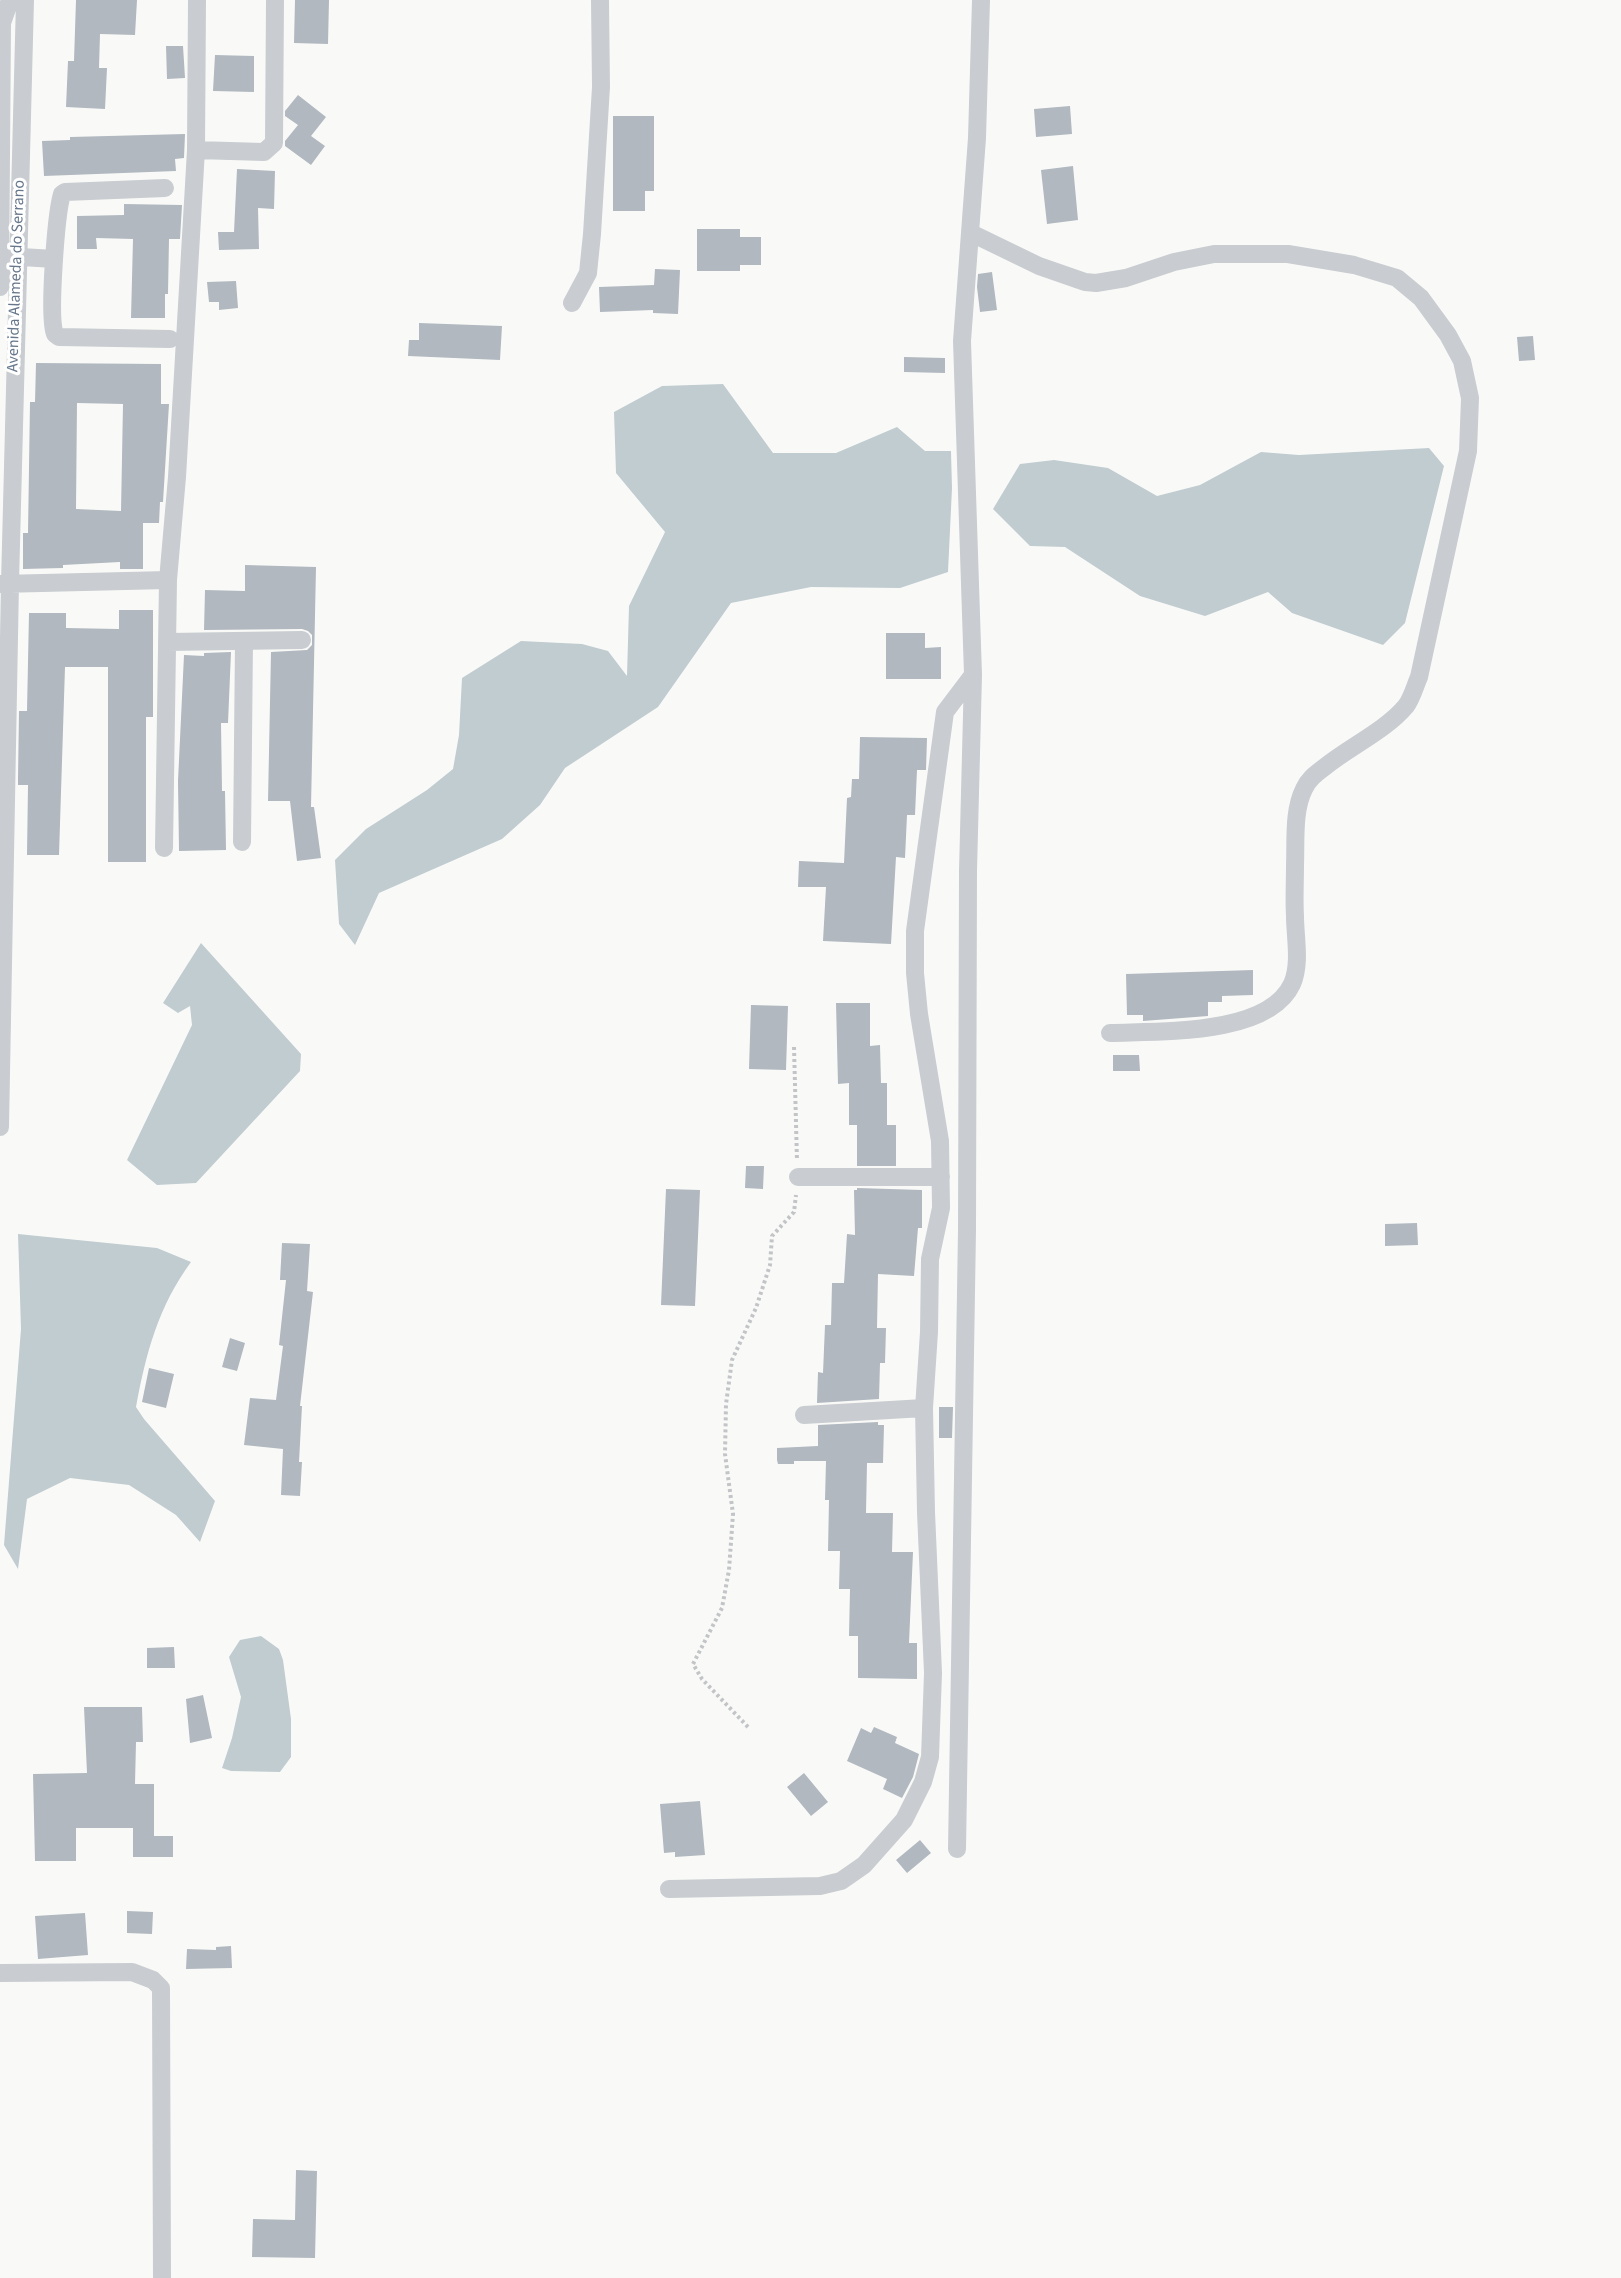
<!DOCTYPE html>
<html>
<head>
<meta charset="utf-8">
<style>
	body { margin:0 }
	canvas { display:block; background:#f9faf7 }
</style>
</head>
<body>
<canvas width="1621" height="2278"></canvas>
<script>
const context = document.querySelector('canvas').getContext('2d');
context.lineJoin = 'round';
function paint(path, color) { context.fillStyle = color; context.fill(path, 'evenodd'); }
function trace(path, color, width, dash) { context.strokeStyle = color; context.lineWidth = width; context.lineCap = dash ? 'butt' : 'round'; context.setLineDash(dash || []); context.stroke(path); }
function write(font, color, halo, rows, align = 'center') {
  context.font = font + ' "Source Sans 3",sans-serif'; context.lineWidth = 6; context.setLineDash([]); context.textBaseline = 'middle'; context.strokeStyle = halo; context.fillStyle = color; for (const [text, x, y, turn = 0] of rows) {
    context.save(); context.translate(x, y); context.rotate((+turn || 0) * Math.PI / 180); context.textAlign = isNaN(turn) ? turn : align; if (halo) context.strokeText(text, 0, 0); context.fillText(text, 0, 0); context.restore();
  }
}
const water = new Path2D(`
	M723,384L773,453H836L897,427L925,451H951L952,488L948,572L900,588L811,587L731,603L658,707L565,768L540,805L502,839L379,893L355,945L339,924L335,860L366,829L427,790L453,769L459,735L462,678L521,641L582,644L608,651L627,676L629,606L665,532L616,473L614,412L662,386Z
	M1429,448L1444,466L1405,623L1383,645L1292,613L1268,592L1205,616L1140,596L1065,547L1030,546L993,509L1020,464L1054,460L1108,468L1157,496L1200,485L1261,452L1299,455Z
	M201,943L301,1054L300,1071L196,1183L157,1185L127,1160L192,1025L190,1006L178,1013L163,1003Z
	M18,1234L157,1248L191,1262C158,1307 146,1353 136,1407L144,1419L215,1501L200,1542L176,1515L129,1485L70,1478L27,1499L18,1569L4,1545L21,1329Z
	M261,1636L279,1649L283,1660L291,1719V1757L280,1772L231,1771L222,1768L232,1738L241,1697L229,1657L240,1640Z`);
const building = new Path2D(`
	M76,0H137L135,35L100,34L99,68H107L105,109L66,107L68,61H74Z
	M295,0H329L328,44L294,43Z
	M166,46H183L185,78L167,79Z
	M215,55L254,56V92L213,91Z
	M298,95L326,117L311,136L325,146L311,165L285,146V141L298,125L285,116V111Z
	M1070,106L1072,134L1036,137L1034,109Z
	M613,116H654V191H645V211H613Z
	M185,134L184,158L175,159L176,171L44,176L42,141L70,140V137Z
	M1073,166L1078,220L1047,224L1041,170Z
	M237,169L275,171L274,209L258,208L259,249L219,250L218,232H234Z
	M124,204L182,205L180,239H169L168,294H165V318H131L133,239L96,238L97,249H77V216L124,215Z
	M697,229H740V237H761V265H740V271H697Z
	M655,269L680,270L678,314L653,313V310L600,312L599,287L654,285Z
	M992,272L997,310L980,312L977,287L978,274Z
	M236,281L238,308L219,310V302H209L207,282Z
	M419,323L502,326L500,360L408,356L409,340H419Z
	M1533,336L1535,360L1519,361L1517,337Z
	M904,357L945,358V373L904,372Z
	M36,363L161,364V404H169L163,502H160L159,523H143V569H120V562L63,565V568L23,569V533H28L30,402H35ZM77,403L123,404L121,511L76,509Z
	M245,565L316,567L311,807H314L321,858L297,861L290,801H268L271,652L307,650L312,645V635L308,631L302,629L204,630L205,590L245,591Z
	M119,610H153V717H146V862H108V667H65L59,855H27L28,785H18V779L19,711H27L29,613H66V628L119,629Z
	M886,633H925V648L941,647V679H886Z
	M231,652L228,723H221L222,791H225L226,850L179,851L178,781L184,655L204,656V653Z
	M860,737L927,738L926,770H917L915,815H907L905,858L896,857L891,944L823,941L826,887H798L799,861L844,863L847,798L851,797L852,779H859Z
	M1253,970V995L1222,996V1002H1208V1016L1143,1021V1015H1127L1126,974Z
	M836,1003H870V1046L880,1045L881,1083H887V1125H896V1166H857V1125H849V1083L838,1084Z
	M751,1005L788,1006L786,1070L749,1069Z
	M1113,1055H1139L1140,1071H1113Z
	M746,1166H764L763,1189L745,1188Z
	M857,1188L922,1190V1228H918L914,1276L878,1274L877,1328H886L885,1363H880L879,1399L817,1403L818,1372L823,1373L825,1325H831L832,1283H844L847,1234L855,1235L854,1190H857Z
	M666,1189L700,1190L695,1306L661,1305Z
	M1417,1223L1418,1245L1385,1246V1224Z
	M282,1243L310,1244L307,1291L313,1292L300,1406H302L299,1462H302L300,1496L281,1495L283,1449L244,1445L250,1398L276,1400L283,1346L279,1345L286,1280H280Z
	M230,1338L245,1343L237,1371L222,1367Z
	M149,1368L174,1374L166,1408L142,1402Z
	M939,1407H953L952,1438H939Z
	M878,1422V1425H884L883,1463H867L866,1513H893L892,1552H913L909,1643H917V1679L858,1678V1636H849L850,1589H839L840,1551H828L829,1500H825L826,1461H794V1464H778L777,1460V1448L818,1446V1425Z
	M174,1647L175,1668H147V1648Z
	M203,1695L212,1738L190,1743L186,1699Z
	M84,1707H142L143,1742H136L135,1784H154V1836H173V1857H133V1828H76V1861H35L33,1774L87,1773Z
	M874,1727L897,1737L895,1743L919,1754L913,1777L902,1798L883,1789L887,1779L847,1761L861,1728L871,1733Z
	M804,1773L828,1802L811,1816L787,1787Z
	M700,1801L705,1855L675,1857V1852L664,1853L660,1804Z
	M920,1840L931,1853L907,1873L896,1860Z
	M127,1911L153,1912L152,1934L127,1933Z
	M85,1913L88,1955L38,1959L35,1916Z
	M231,1946L232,1968L186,1969L187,1949L216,1950V1947Z
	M296,2170L317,2171L315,2258L252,2257L253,2219L295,2220Z`);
const path = new Path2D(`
	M794,1047L797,1161
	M748,1727L702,1679L693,1664L722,1608L729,1570L733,1514L725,1454L726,1404L732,1360L756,1308L770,1265L772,1236L794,1212L796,1195`);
const street = new Path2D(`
	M196,150L264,152L274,143L275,0
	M165,188L65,192L62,194C56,214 48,318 55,334L59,337L170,339
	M971,233L1039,266L1085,282L1096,283L1126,278L1174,262L1214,254H1288L1354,265L1397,278L1421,298L1448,335L1462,361L1470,398L1468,451L1419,677C1415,686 1412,698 1406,706C1386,730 1351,746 1326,766C1317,773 1309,778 1304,789C1293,811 1296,841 1295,865C1295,882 1294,899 1295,916C1295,937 1301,964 1292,984C1268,1036 1159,1031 1110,1033
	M5,256L54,259
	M0,287L2,23L10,0
	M572,303L588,273L592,234L601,87L600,0
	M0,584L168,580
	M167,642L302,640
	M242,842L244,641
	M164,848L168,580L177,477L196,150L197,0
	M0,1127L10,583L25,0
	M798,1177H941
	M804,1415L924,1408
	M957,1849L967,1230L968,871L973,675L962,341L977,138L981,0
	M669,1889L820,1886L841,1881L864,1865L904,1820L923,1782L930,1757L933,1673L926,1512L924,1408L929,1332L930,1259L941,1208L940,1141L919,1014L915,973V931L945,712L973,675
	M0,1973L132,1972L153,1980L161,1988L162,2278`);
const streetNames = [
	["Avenida Alameda do Serrano",17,276,-88]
];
paint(water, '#c1ccd1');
paint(building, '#b1b8c0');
trace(path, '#c2c4c7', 4, [3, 3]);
trace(street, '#c9cdd1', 18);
write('16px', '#66778b', '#fff', streetNames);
</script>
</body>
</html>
